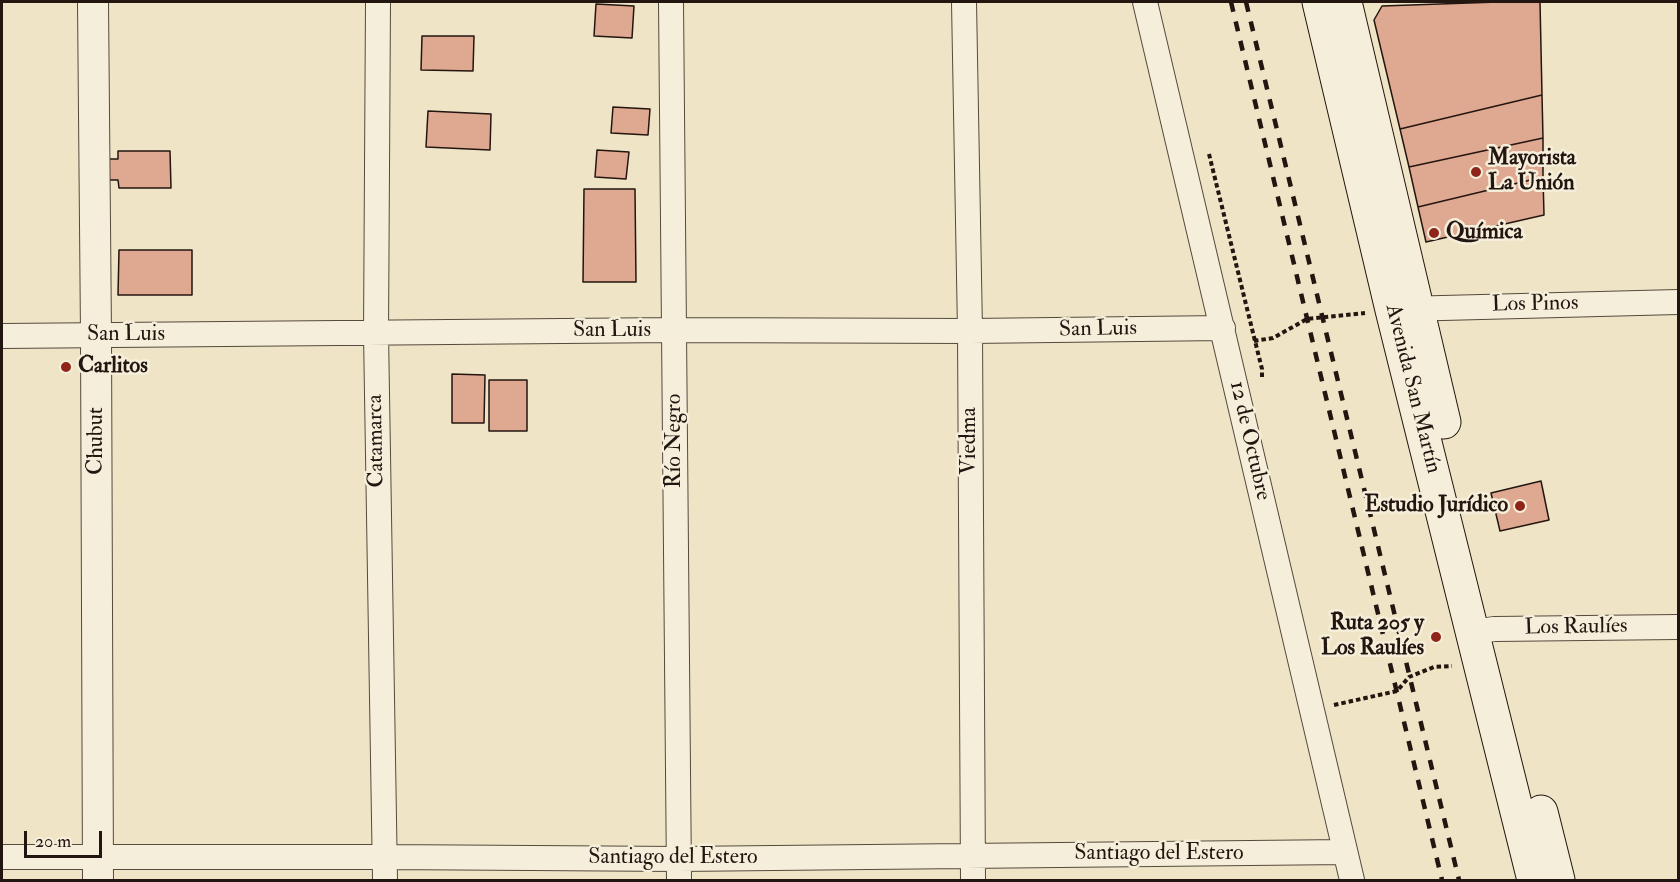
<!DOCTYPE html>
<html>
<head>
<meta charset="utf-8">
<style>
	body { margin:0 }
	#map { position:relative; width:1680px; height:882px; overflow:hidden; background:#efe5c6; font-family:"IM FELL Double Pica",serif }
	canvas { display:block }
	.frame { position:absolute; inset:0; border:3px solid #231510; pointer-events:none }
	.scale { position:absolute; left:24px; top:831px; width:78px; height:27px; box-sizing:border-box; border:3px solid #231510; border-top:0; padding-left:8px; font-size:18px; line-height:21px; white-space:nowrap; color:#231510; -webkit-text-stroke:4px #f5eeda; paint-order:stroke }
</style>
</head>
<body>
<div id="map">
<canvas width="1680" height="882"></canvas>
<div class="frame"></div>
<div class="scale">20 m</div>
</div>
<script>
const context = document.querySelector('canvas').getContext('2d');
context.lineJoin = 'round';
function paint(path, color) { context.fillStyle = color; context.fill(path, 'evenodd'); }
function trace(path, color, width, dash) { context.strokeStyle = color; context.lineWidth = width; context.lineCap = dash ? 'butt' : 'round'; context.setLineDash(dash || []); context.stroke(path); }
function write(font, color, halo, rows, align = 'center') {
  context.font = font + ' "IM FELL Double Pica",serif'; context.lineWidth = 5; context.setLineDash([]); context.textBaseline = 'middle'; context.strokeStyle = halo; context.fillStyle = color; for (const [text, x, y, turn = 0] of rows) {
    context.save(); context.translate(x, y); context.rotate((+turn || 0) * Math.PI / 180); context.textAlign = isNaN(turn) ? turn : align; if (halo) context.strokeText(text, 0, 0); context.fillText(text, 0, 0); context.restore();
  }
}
const building = new Path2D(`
	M1498,2H1540L1542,95L1400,129L1374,20L1382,6Z
	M596,4L634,6L632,38L594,36Z
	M422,36H474L473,71L421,70Z
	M1542,95L1543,138L1409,167L1400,129Z
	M613,107L650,109L648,135L611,133Z
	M428,111L491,114L490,150L426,147Z
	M1543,138V177L1418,207L1409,167Z
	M597,150L629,152L626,179L595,177Z
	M118,151H170L171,188H119L118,180H107V159H118Z
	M1543,177L1544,215L1426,242L1418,207Z
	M584,189H635L636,282H583Z
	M119,250H192V295H118Z
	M452,374L485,375L484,423H452Z
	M489,380H527V431H489Z
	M1541,481L1549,520L1500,531L1491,493Z`);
const path = new Path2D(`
	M1209,154L1255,341L1262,369V380
	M1254,341L1273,338L1307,319L1365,313
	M1334,705L1397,691L1409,677L1434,667L1452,666`);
const minor = new Path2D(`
	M378,2L376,333L385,880
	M671,2L679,880
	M964,2L970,331L973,880
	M1145,2L1352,880
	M1403,309L1678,302
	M2,336L674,330L970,331L1223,328
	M1473,632L1494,629L1678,627
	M2,857H385L679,859L1345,852`);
const tertiary = new Path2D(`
	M93,2L96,335L98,880`);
const secondary = new Path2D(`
	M1319,2L1392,310L1534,880
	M1345,2L1444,422
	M1541,812L1558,880`);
const rail = new Path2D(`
	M1231,2L1442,880
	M1246,2L1459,880`);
const markers = [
	[1476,172,6,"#8f2418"],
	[1434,233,6,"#8f2418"],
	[66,367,6,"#8f2418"],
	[1520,506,6,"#8f2418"],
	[1436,637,6,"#8f2418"]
];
const poiNames = [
	["Mayorista",1488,159],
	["La Unión",1488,184],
	["Química",1446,233],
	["Carlitos",78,367],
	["Estudio Jurídico",1508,506,"right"],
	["Ruta 205 y",1424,624,"right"],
	["Los Raulíes",1424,649,"right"]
];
const streetNames = [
	["Los Pinos",1535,305,-1],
	["San Luis",1098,330,-1],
	["San Luis",612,331],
	["San Luis",126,335],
	["Avenida San Martín",1412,389,76],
	["Chubut",97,441,-90],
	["Catamarca",377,441,-91],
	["Río Negro",675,441,-90],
	["Viedma",970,441,-90],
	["12 de Octubre",1249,441,77],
	["Los Raulíes",1576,628,-1],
	["Santiago del Estero",1159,854],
	["Santiago del Estero",673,858]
];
paint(building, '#dfa890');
trace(building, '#231510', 1.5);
trace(minor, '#56493e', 26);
trace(tertiary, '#56493e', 32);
trace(secondary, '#231510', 35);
trace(path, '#231510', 4, [4.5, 3]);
trace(minor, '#f5eeda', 24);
trace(tertiary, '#f5eeda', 30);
trace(secondary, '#f5eeda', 33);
trace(rail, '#231510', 4.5, [10, 10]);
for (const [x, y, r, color] of markers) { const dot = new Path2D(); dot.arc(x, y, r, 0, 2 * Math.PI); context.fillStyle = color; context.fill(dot); trace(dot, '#f5eeda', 2); }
write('bold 22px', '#231510', '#f5eeda', poiNames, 'left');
write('22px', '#231510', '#f5eeda', streetNames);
</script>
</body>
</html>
